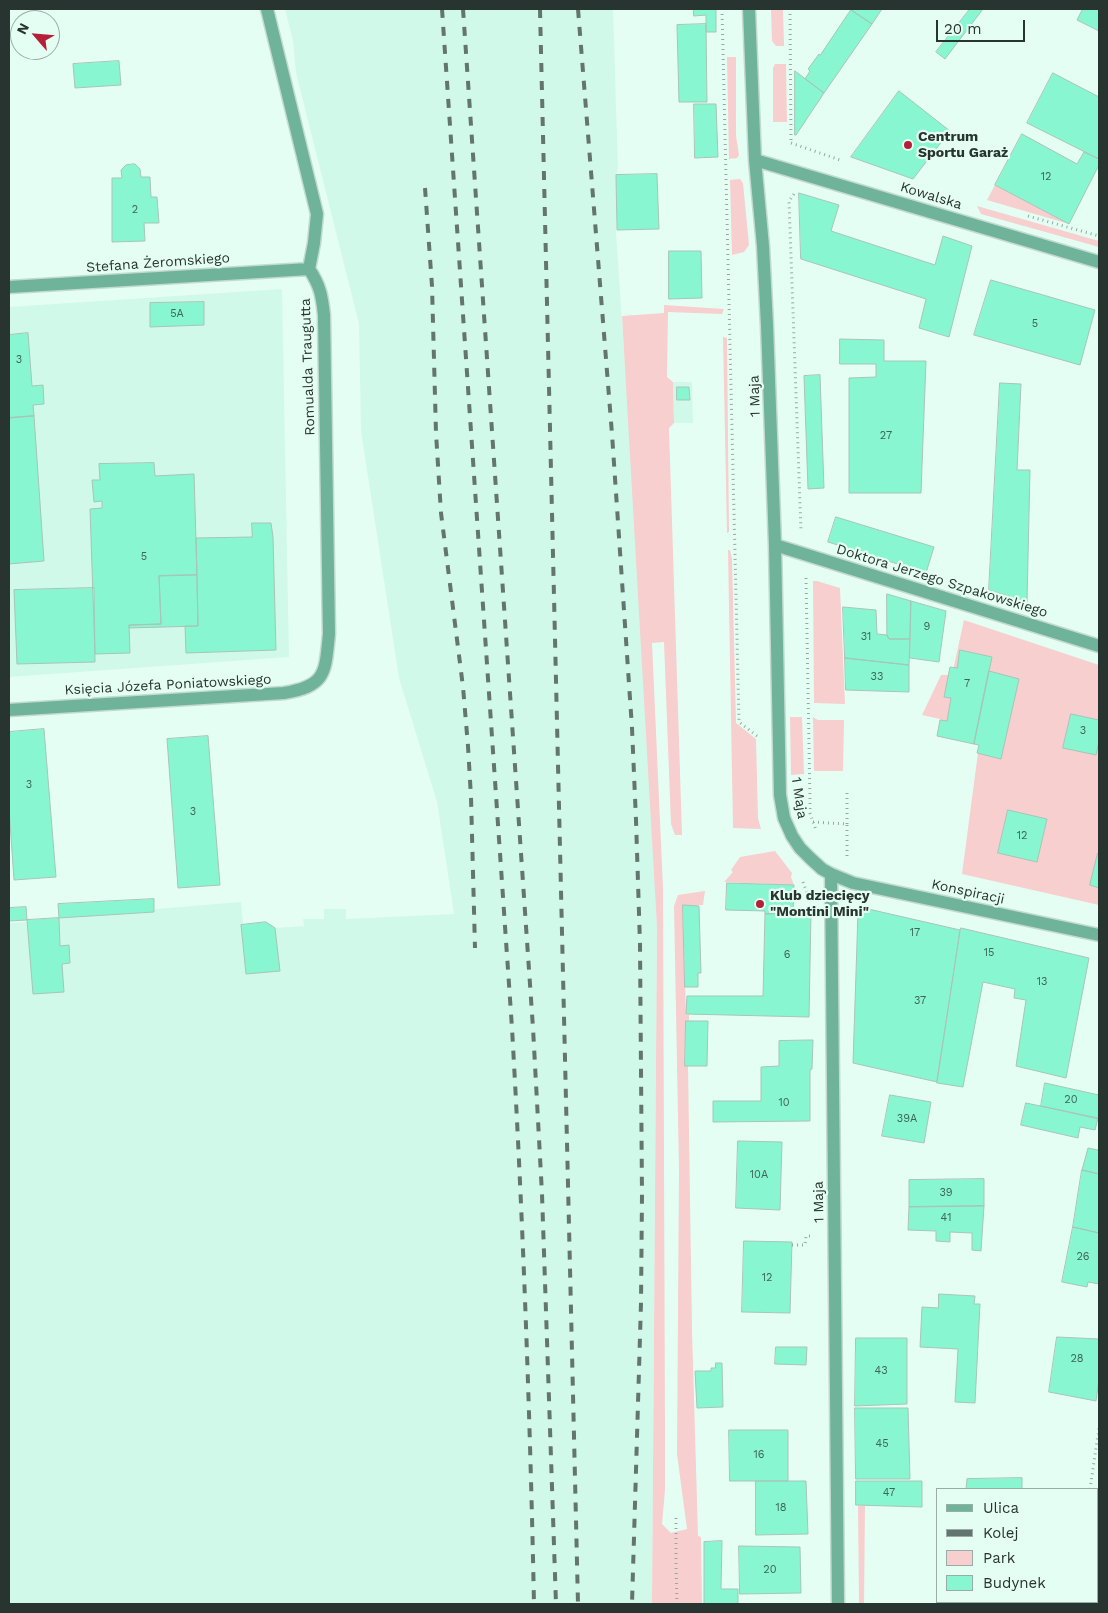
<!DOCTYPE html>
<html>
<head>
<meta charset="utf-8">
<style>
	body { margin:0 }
	#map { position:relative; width:1108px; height:1613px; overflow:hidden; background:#e5fef4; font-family:"Work Sans",sans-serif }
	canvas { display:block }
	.frame { position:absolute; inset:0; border:10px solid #283430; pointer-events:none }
	.legend { position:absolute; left:936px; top:1488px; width:162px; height:115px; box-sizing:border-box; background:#e5fef4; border:1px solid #99ada6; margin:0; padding:6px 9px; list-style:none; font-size:15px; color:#283430 }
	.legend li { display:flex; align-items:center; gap:10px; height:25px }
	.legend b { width:25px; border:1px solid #99ada6 }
	.north { position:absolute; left:10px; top:10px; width:50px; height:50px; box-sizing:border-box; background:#e5fef4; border:1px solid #99ada6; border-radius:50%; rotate:297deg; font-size:14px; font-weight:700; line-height:20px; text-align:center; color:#283430 }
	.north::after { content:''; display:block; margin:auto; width:18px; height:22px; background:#b32139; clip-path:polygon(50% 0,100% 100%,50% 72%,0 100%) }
	.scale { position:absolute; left:936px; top:20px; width:89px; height:22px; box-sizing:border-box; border:2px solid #283430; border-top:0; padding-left:6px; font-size:15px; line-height:18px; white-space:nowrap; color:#283430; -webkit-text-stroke:4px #e5fef4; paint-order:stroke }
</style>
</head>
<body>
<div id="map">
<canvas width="1108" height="1613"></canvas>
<div class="frame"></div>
<ul class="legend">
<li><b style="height:6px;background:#6fb39b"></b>Ulica</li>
<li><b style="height:6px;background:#64746e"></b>Kolej</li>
<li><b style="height:14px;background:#f6cfce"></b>Park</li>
<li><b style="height:14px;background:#88f6d0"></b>Budynek</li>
</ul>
<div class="north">N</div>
<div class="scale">20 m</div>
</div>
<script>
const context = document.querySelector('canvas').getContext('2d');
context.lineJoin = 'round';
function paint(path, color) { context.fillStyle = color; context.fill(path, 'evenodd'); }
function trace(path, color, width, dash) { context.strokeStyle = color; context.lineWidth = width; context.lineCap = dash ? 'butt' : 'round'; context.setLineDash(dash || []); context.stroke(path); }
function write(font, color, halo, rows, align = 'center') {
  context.font = font + ' "Work Sans",sans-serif'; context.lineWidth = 4.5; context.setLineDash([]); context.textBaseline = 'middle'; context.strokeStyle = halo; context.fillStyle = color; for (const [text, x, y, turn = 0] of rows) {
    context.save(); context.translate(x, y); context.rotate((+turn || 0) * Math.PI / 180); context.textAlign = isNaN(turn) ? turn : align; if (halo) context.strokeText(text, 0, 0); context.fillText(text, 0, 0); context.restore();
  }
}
const built = new Path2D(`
	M285,9H613L618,168L616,175V233L637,541L657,926L652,1604H9V923L27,922V920L154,912L155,909L241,902L243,924L266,922L275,928L304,926L303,919H324V909H346V919L454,914L437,802L399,678L361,431L359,324L296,73L293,41Z
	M282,289L289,657L9,677V307Z
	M673,382H692L693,423H674Z`);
const green = new Path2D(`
	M771,9H783L784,46H776L772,41Z
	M727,57H736V136L739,155L737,158L729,159Z
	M775,64H786L787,122H773V68Z
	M740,179L743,183L749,245L744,252L732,255L730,180Z
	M995,185L1069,224L987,200Z
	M977,206L1099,241V247L981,214Z
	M664,305L724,309L722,314L668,312L667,377L673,382L674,423L669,428L682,835H675L671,824L664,642L652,643L663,888L665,1428V1490L662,1524L671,1533L687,1529L677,1454L679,1170L674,906L678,895L705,891L703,905L683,906L686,1015H689V1021H686L685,1066H688L692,1331L698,1536L701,1537L702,1604H652L657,927L622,316L664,313Z
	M723,337L727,338L729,532L727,533Z
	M728,550H730L732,559L736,723L756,739L758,818L761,829L733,828Z
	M813,581H817L840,588L845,704L814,703Z
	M964,620L1099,665V905L962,874L979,745L937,736L940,719L922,715L941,675H952Z
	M790,717H802L804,774L791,775Z
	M813,717L818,720H844L843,771H814Z
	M775,851L792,873L791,877L794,885L724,882L733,872L731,870L740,857Z
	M858,1506H865L864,1604H859Z`);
const building = new Path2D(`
	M694,9H716V32H706V15L694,16Z
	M852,9H882L872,24L851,10Z
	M970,9H983L945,59L936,52Z
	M1080,9H1099V31L1077,20L1082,10Z
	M851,10L872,24L824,93L805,79L810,71L808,69L819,54L820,55Z
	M706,24L707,102H679L677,25Z
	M119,61L121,85L75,88L73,64Z
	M795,71L824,93L796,135H795Z
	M1053,73L1099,97V159L1027,123Z
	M899,91L950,131L913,179L851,157Z
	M694,104H716L718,157L695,158Z
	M1022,134L1077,164L1084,152L1099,159V165L1069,224L995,185Z
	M135,164L140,169L141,177H150L151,197H157L159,223H144L145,241L112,242V178H122L121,170L126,165Z
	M657,174L659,229L617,230L616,175Z
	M799,193L839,205L831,231L935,265L943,236L972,246L949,337L919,328L926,299L801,259Z
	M669,251H701L702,298L669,299Z
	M991,280L1095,310L1080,365L974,335Z
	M204,302V325L150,327V303Z
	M28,333L32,386L43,385L44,404L33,405L34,416L9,418V335Z
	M840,339L884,340V361H926L921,493H849V378L876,377V364H840Z
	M820,375L824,488L808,489L804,376Z
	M1000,383L1021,384L1017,470H1030L1027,602L989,590Z
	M677,387H689L690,400H677Z
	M34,416L44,561L9,564V418Z
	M154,463L155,476L194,474L197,575L159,576L161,624L129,625L130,653L95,654L90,509L102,508V501L94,502L92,480H100L99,464Z
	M836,517L934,547L926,573L828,542Z
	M252,523H271L273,537L276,650L186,653L185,626H198L196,538L252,537Z
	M197,575L198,626L129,628V625L161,624L159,576Z
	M94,588L95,662L17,664L14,590Z
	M887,594L911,601L910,639H889L887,635Z
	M911,601L946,611L939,662L910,658Z
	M843,607L876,610L877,634L887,635L889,639H910L909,665L845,658Z
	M960,650L992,657L974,744L937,736L940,720L947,721L951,698L944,697L950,667L957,668Z
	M845,658L909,665V692L846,690Z
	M989,671L1019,679L1001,759L977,753L979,745L974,744Z
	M1071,714L1099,720V741L1096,755L1063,748Z
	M44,729L56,877L14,880L9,809V732Z
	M208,736L220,885L178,888L167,739Z
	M1008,810L1047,819L1037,862L998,853Z
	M1098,853H1099V888L1090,885Z
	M727,883L794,885L793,913L765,914V911L726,910Z
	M154,899V912L59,918L58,904Z
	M683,905L699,906L701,973H698V987H685Z
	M26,907L27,920L9,921V908Z
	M864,908L960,930L937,1082L853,1063L858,913Z
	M811,913L809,1017L686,1014L687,996H763L765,914Z
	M59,918L60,946L69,945L70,963L62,964L64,992L33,994L27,920Z
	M266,922L275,928L280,971L246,974L241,925Z
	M961,928L1089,958L1066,1078L1016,1066L1026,1000L1014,998L1015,989L983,982L963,1087L937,1083Z
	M686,1021H708L707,1066H685Z
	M808,1040H813L812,1069L810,1070V1121L713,1122V1101H761V1067L779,1066V1041Z
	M1045,1083L1099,1095V1119L1041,1106Z
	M890,1095L931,1102L924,1143L882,1136Z
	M1026,1103L1098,1118L1095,1130L1080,1127L1078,1138L1021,1125Z
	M738,1141L782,1142L780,1210L736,1208Z
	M1099,1141V1174L1082,1170L1088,1148L1098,1150Z
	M1082,1170L1099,1174V1233L1073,1227Z
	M984,1179V1206L909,1207V1180Z
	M984,1206L981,1251L972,1250V1233L950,1232V1242L936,1241V1231L908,1230L909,1207Z
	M1073,1227L1099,1233V1284L1088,1282L1087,1287L1062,1282Z
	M744,1241L792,1242L790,1313L742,1312Z
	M939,1294L975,1296L974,1304H980L975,1403L955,1402L958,1349L920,1347L922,1307L938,1308Z
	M1057,1337L1099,1339V1380L1096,1401L1049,1392Z
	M856,1338H907V1404L855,1406Z
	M776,1347H807L806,1365L775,1364Z
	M716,1363H722L723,1407L697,1408L695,1371H711V1368H715Z
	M855,1408H908L910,1479H856Z
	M729,1430H788V1481H730Z
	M1022,1478V1489H966L967,1479Z
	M756,1481H806L808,1534L756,1535Z
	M856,1481H922V1507L856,1505Z
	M722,1541L721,1589H738V1604H704V1542Z
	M739,1546L800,1547L801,1593L740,1594Z
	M960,1602H989V1604H960Z`);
const path = new Path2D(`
	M722,9L739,722L757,736
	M790,9L791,143
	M791,143L840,160
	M794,194L789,201L801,531
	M1028,216L1099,236
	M806,578L810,801V813L816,830
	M813,822L847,824V858
	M847,824V790
	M803,882L808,895
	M792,1245H805L806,1236H814
	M1090,1489L1099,1428
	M676,1518V1566L677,1604`);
const minor = new Path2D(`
	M749,9L755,160L763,246L767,325L775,545L780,795L784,818L792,836L800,848L810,858L822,869L831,874L853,883L1099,935
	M755,160L1099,262
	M9,287L309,269
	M775,545L1099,646
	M9,710L284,693C327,686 325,672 329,634L324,315C322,296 320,285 309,269L314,243L317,214L267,9
	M831,874L838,1604
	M1097,1543L1099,1527
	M1097,1599L1099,1603`);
const rail = new Path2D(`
	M442,9L512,1028C523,1220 530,1412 534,1604
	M463,9L533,1028L542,1194L556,1604
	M540,9L578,1604
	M578,9L612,434L632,728L636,820L640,944L642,1195L641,1303L632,1604
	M425,188L432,286L436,433L441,513L463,687L468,746L471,797L475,948`);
const markers = [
	[908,145,5,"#b32139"],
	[760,904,5,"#b32139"]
];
const numberNames = [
	["12",1046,177],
	["2",135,210],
	["5A",177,314],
	["5",1035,324],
	["3",19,360],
	["27",886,436],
	["5",144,557],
	["9",927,627],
	["31",866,637],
	["33",877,677],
	["7",967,684],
	["3",1083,731],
	["3",29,785],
	["3",193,812],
	["12",1022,836],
	["17",915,933],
	["15",989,953],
	["6",787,955],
	["13",1042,982],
	["37",920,1001],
	["20",1071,1100],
	["10",784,1103],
	["39A",907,1119],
	["10A",759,1175],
	["39",946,1193],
	["41",946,1218],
	["26",1083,1257],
	["12",767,1278],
	["28",1077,1359],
	["43",881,1371],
	["45",882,1444],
	["16",759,1455],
	["47",889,1493],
	["18",781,1508],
	["20",770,1570]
];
const poiNames = [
	["Centrum",918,137],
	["Sportu Garaż",918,153],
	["Klub dziecięcy",770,896],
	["\"Montini Mini\"",770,912]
];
const streetNames = [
	["Kowalska",931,196,17],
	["Stefana Żeromskiego",158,263,-4],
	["Romualda Traugutta",308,367,-92],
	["1 Maja",755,396,-92],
	["Doktora Jerzego Szpakowskiego",942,581,17],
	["Księcia Józefa Poniatowskiego",168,685,-3],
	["1 Maja",799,798,81],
	["Konspiracji",968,892,12],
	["1 Maja",819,1202,-91]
];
paint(built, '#d1f9e9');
paint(green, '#f6cfce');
paint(building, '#88f6d0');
trace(building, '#a7c5b9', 1);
trace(minor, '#c3dad1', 15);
trace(path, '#95a9a1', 3, [1, 4]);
trace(minor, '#6fb39b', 12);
trace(rail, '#64746e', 4, [9, 9]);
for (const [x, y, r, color] of markers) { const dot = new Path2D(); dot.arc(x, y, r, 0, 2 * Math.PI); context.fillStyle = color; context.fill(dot); trace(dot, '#e5fef4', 2); }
write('11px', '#406458', null, numberNames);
write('bold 14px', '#283430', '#e5fef4', poiNames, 'left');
write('14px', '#283430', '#e5fef4', streetNames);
</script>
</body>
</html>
